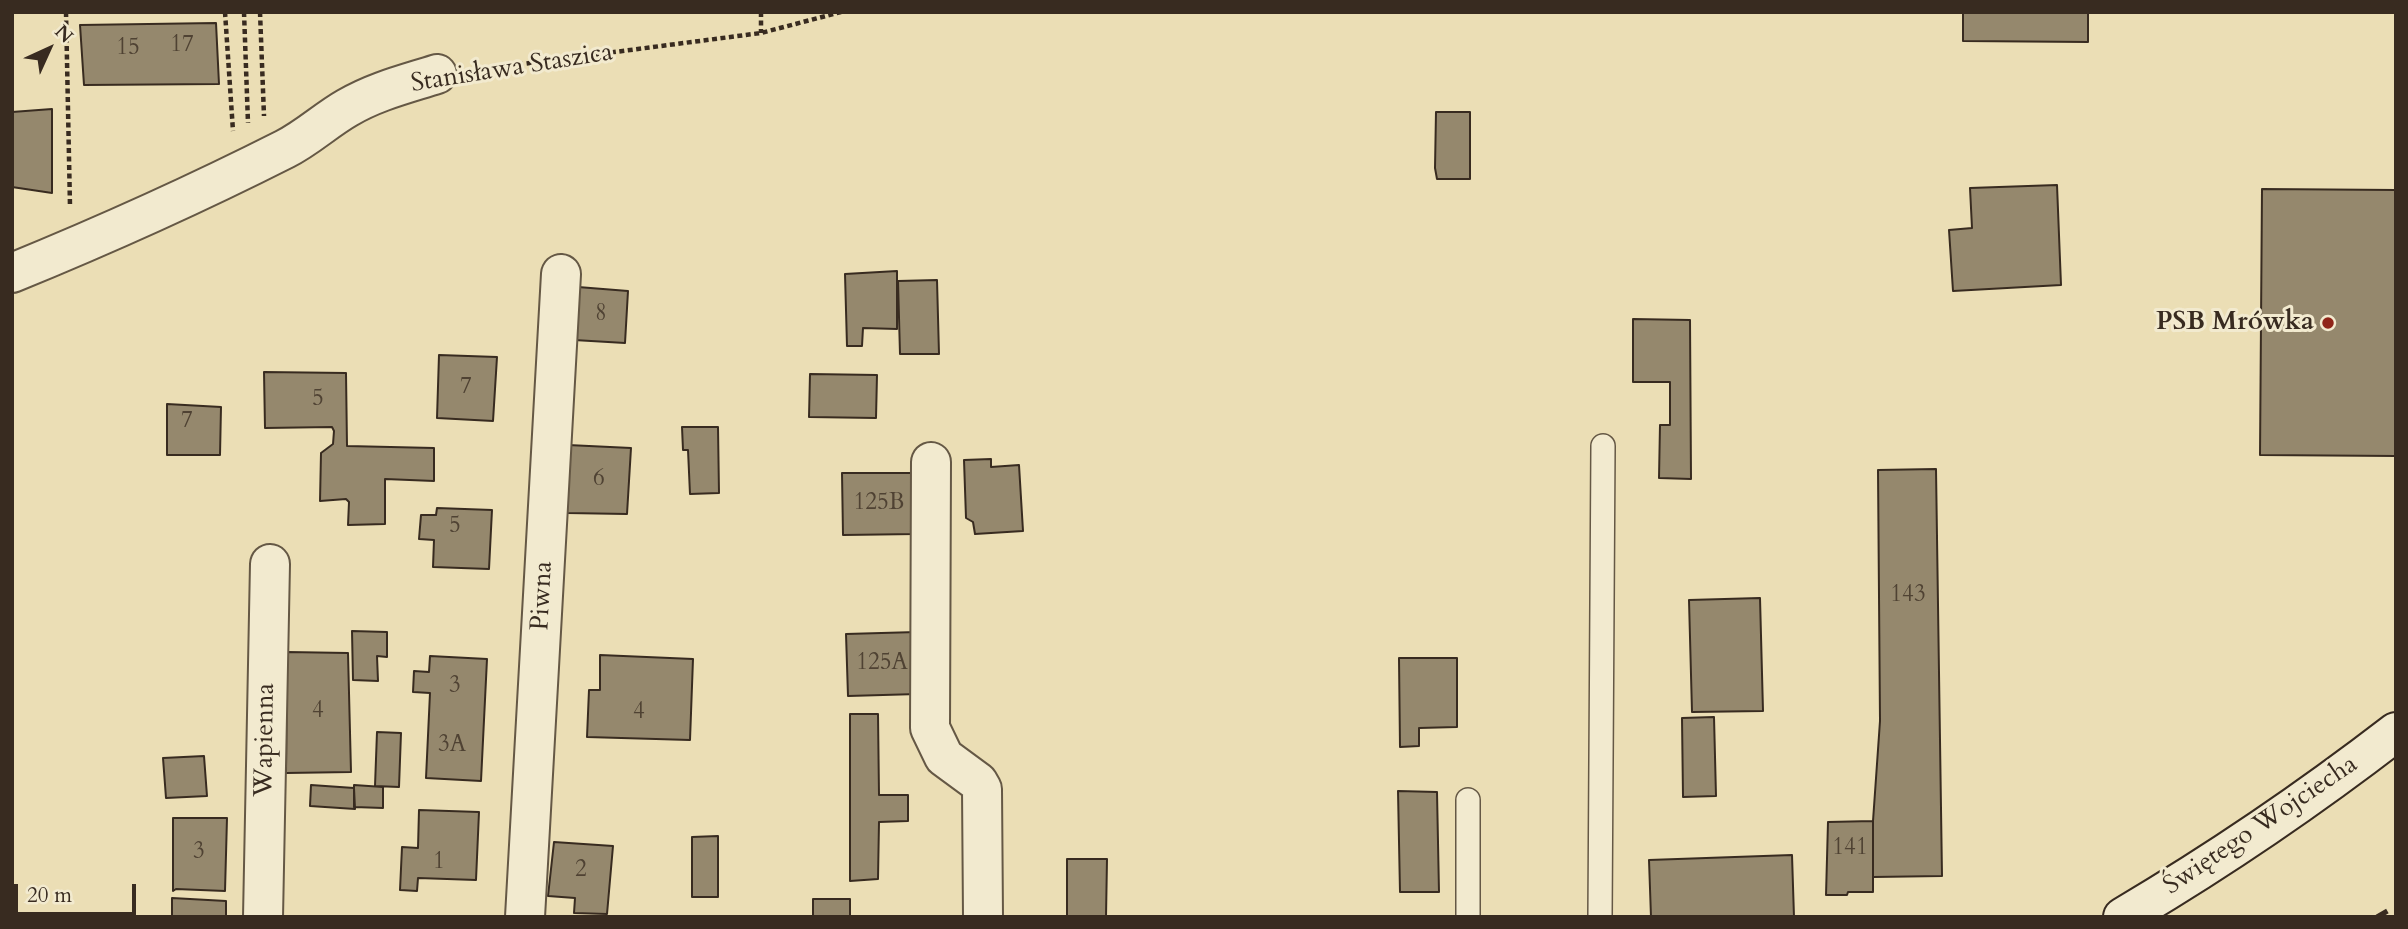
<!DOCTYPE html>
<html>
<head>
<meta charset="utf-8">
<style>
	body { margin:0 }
	#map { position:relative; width:2408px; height:929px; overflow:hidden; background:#ebdeb5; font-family:Cardo,serif }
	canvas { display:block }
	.frame { position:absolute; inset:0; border:14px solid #382b20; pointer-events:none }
	.north { position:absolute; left:14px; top:14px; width:70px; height:70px; -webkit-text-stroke:5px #f2eacf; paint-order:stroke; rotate:45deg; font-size:19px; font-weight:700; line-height:28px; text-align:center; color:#382b20 }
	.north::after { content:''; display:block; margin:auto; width:24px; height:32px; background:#382b20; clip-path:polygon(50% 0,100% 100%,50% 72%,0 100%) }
	.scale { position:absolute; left:14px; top:884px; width:122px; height:32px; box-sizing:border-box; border:4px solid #382b20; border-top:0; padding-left:9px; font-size:21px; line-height:24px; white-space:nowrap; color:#382b20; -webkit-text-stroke:5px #f2eacf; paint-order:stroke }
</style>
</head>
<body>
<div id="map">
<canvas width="2408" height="929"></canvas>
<div class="frame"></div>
<div class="north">N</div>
<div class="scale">20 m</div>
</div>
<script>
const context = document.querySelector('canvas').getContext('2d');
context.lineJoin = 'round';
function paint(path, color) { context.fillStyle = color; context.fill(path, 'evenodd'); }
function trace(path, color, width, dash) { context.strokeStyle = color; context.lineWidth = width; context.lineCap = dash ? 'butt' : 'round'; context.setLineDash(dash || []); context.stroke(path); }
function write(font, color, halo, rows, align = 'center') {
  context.font = font + ' Cardo,serif'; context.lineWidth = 6; context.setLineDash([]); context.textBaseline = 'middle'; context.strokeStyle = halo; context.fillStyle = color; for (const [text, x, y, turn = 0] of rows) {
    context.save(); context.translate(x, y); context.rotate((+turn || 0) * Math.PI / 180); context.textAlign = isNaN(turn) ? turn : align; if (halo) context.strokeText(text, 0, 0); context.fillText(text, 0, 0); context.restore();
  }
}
const building = new Path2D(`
	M1963,12H2088V42L1963,41Z
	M216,23L219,84L84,85L80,25Z
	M52,109V193L12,187V112Z
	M1436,112H1470V179H1437L1435,168Z
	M2057,185L2061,285L1953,291L1949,230L1972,228L1970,188Z
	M2262,189L2396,190V456L2260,455Z
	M897,271V329L863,328L862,346H847L845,274Z
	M937,280L939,354H900L898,281Z
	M578,287L628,291L625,343L574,340Z
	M1633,319L1690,320L1691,479L1659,478L1660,425H1670V382H1633Z
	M439,355L497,357L493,421L437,418Z
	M264,372L346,373L347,446L434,448V481L385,479V524L348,525L349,502L346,499L320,501L321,453L333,444L334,431L332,427L265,428Z
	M810,374L877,375L876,418L809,417Z
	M167,404L221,407L220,455H167Z
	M682,427H718L719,493L690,494L688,450H683Z
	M568,445L631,448L627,514L567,513Z
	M991,459V467L1019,465L1023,531L975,534L973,522L966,518L964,460Z
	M1936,469L1942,876L1873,877V821L1880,721L1878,470Z
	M842,473H916V534L843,535Z
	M437,508L492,510L489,569L433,567L434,540L419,539L421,515H436Z
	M1760,598L1763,711L1692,712L1689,600Z
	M352,631L387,632V657L377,656L378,681L353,680Z
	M917,632L918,694L848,696L846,634Z
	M287,652L348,653L351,772L286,773Z
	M600,655L693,659L690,740L587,737L589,690H600Z
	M430,656L487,659L481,781L426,778L430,693L413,692L414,671L429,672Z
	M1399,658H1457V727L1419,728V746L1400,747Z
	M850,714H878L879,795H908V821L879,822L878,879L850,881Z
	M1714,717L1716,796L1683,797L1682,718Z
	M377,732L401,733L399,787L375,786Z
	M204,756L207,796L166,798L163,758Z
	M311,785L354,788L355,809L310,806Z
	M354,785L383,787V808L354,807Z
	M1398,791L1437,792L1439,892H1400Z
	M419,810L479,812L476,880L418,878L417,891L400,890L402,847L418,848Z
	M173,818H227L225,891L176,889L173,891Z
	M1873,821V892H1848L1847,895H1826L1828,822Z
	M718,836V897H692V837Z
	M554,842L613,846L607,914L574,913L575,898L548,896Z
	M1792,855L1794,917H1651L1649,860Z
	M1067,859H1107L1106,917H1067Z
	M172,898L226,901V917H172Z
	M813,899H850V917H813Z`);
const path = new Path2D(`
	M66,12L70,206
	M225,12L233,131
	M244,12L248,123
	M260,12L264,116
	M761,12V33
	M476,70L761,33L841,12`);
const lane = new Path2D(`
	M1468,917V800
	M1600,917L1603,446`);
const street = new Path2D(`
	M12,273C105,235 196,194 285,149C307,138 326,120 347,108C376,91 406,84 437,74
	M931,462L930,728L944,757L978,782L982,789L983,917
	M263,917L270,564
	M525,917L561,274`);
const secondary = new Path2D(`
	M2123,917C2218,861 2309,799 2396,732`);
const rail = new Path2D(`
	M2377,917L2396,906`);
const markers = [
	[2328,323,7,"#8f2418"]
];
const numberNames = [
	["17",182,46],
	["15",128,49],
	["8",601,315],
	["7",466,388],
	["5",318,400],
	["7",187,422],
	["6",599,480],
	["125B",879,504],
	["5",455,527],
	["143",1908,596],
	["125A",882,664],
	["3",455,687],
	["4",318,712],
	["4",639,713],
	["3A",452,746],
	["141",1850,849],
	["3",199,853],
	["1",439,863],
	["2",581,871]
];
const streetNames = [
	["Stanisława Staszica",512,69,-9],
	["Piwna",543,596,-87],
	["Wapienna",266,740,-89],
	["Świętego Wojciecha",2261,826,-34]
];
const poiNames = [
	["PSB Mrówka",2314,323]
];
paint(building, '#95886d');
trace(building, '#382b20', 2);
trace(lane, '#655845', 26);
trace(street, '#655845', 42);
trace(secondary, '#382b20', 42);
trace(path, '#382b20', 4.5, [5, 3.5]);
trace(lane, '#f2eacf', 23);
trace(street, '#f2eacf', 38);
trace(secondary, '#f2eacf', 38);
trace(rail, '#382b20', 5, [12, 12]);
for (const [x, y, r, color] of markers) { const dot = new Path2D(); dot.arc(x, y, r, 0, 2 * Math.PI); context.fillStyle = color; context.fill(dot); trace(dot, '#f2eacf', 2.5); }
write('23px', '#4f4233', null, numberNames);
write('26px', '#382b20', '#f2eacf', streetNames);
write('bold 26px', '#382b20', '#f2eacf', poiNames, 'right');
</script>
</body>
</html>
